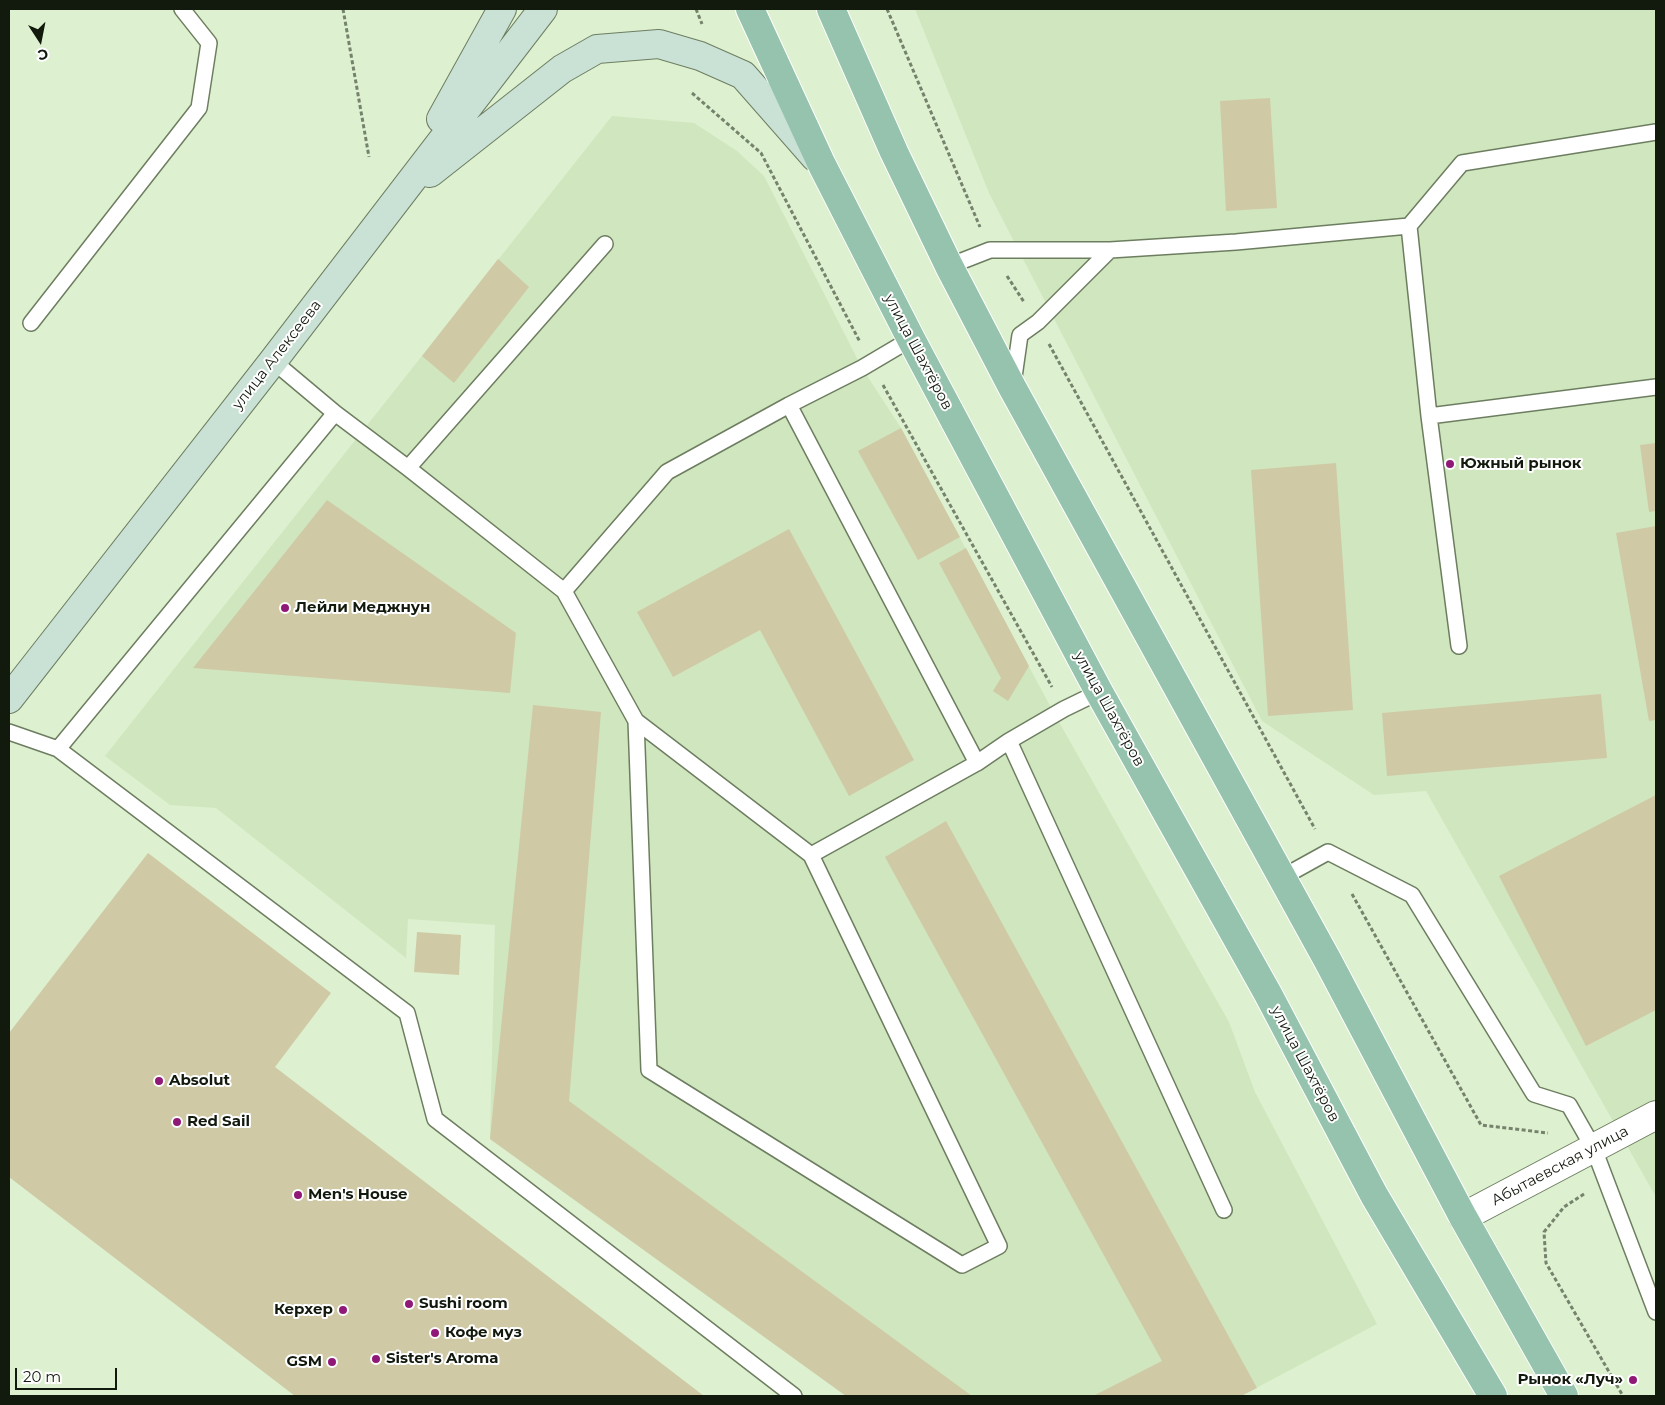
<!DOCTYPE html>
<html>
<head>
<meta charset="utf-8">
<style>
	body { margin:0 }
	#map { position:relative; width:1665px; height:1405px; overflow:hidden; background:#ddf0cf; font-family:Montserrat,sans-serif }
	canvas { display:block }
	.frame { position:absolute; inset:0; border:10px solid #12190d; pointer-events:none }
	.north { position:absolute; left:15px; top:15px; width:50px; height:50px; -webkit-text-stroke:4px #fff; paint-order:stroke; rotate:169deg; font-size:14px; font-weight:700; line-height:20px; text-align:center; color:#12190d }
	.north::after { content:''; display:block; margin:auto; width:18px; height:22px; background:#12190d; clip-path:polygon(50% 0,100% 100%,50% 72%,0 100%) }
	.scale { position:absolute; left:15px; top:1368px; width:102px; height:22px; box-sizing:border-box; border:2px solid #12190d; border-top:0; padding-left:6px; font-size:15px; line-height:18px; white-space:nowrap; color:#12190d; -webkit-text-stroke:4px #fff; paint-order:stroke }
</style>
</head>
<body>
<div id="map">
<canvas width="1665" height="1405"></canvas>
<div class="frame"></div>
<div class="north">С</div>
<div class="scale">20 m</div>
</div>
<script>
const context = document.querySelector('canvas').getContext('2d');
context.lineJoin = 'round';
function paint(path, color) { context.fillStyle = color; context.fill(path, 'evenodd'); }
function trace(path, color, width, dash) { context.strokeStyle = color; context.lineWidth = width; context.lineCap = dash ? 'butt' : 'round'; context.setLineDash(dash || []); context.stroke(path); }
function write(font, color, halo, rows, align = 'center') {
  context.font = font + ' Montserrat,sans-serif'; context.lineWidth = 4; context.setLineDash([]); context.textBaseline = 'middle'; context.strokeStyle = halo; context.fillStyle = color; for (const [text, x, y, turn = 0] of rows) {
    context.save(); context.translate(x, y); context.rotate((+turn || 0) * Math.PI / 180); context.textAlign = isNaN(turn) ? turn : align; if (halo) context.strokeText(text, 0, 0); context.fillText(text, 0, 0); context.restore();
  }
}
const built = new Path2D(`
	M915,9H1656V1197L1426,791L1374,795L1262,721L989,193Z
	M612,116L694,123L737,151L764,176L862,368L901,428L1055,715L1229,1022L1255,1092L1377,1324L1241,1396H846L490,1139L495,925L408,919L406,958L216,808L170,805L105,756Z`);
const building = new Path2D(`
	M1270,98L1277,208L1226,211L1220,101Z
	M498,259L529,287L454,383L422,356Z
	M901,428L960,537L918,560L858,451Z
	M1656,443V511L1649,512L1640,445Z
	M1336,463L1353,710L1268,716L1251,470Z
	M327,500L516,633L510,693L193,668Z
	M1656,526V720L1649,721L1616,533Z
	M789,529L914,760L849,796L760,630L673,677L637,612Z
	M966,548L1029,666L1008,701L993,691L1001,678L939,563Z
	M1601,694L1607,758L1387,776L1382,713Z
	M533,705L601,712L569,1101L972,1396H846L490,1139Z
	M1656,795V1010L1586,1046L1499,876Z
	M946,821L1257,1388L1241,1396H1093L1162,1361L885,857Z
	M148,853L331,993L275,1067L704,1396H295L9,1177V1033Z
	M417,932L461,935L459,975L414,972Z`);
const path = new Path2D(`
	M343,9L369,157
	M696,9L702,24
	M887,9L980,227
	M692,93L761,153L860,342
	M1007,276L1024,302
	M1049,344L1315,829
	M883,385L1052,687
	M1352,894L1481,1125L1548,1133
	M1584,1194L1564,1207L1544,1232L1546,1263L1623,1396`);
const lane = new Path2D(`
	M1409,226L1429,416L1459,646
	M949,266L990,250H1110L1236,242L1409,226L1462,163L1656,132
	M31,323L199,108L209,43L182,9
	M273,361L335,413L408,468L564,591L636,721L811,855L999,1246L962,1265L649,1070L636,721
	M1013,384L1020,335L1038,322L1110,250
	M789,405L977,763
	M1429,416L1656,387
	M408,468L605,244
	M564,591L667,472L789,405L862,368L911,339
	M9,732L58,749L335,413
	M1009,741L1224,1210
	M58,749L407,1013L435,1119L794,1396
	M811,855L977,763L1009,741L1064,709L1099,692
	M1281,878L1328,852L1412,895L1534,1094L1569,1105L1594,1149L1656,1312`);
const street = new Path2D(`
	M1463,1217L1656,1115`);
const secondary = new Path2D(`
	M441,119L502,9
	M430,173L562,69L597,49L659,44L700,56L743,75L815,157
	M9,699L273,361L543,9`);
const primary = new Path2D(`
	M750,9L822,165L911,339L1099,692L1268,994L1374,1195L1493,1396
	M831,9L894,152L949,266L1012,387L1328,961L1463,1217L1564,1396`);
const markers = [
	[1450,464,5,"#901877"],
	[285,608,5,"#901877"],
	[159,1081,5,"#901877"],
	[177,1122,5,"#901877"],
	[298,1195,5,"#901877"],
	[409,1304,5,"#901877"],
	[343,1310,5,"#901877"],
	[435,1333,5,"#901877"],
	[376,1359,5,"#901877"],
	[332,1362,5,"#901877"],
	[1633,1380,5,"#901877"]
];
const streetNames = [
	["улица Шахтёров",918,352,62],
	["улица Алексеева",277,355,-52],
	["улица Шахтёров",1109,709,61],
	["улица Шахтёров",1305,1064,62],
	["Абытаевская улица",1560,1166,-28]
];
const poiNames = [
	["Южный рынок",1460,464],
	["Лейли Меджнун",295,608],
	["Absolut",169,1081],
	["Red Sail",187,1122],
	["Men's House",308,1195],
	["Sushi room",419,1304],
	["Керхер",333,1310,"right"],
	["Кофе муз",445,1333],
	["Sister's Aroma",386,1359],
	["GSM",322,1362,"right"],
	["Рынок «Луч»",1623,1380,"right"]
];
paint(built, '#d0e6bf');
paint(building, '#cfcaa5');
trace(lane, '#6d7e60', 18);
trace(street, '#6d7e60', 30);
trace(secondary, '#6d7e60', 30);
trace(primary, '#fff', 30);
trace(path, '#75826c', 3, [4, 2.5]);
trace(lane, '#fff', 15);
trace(street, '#fff', 28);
trace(secondary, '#cae1d6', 28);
trace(primary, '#96c3ae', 28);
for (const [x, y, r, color] of markers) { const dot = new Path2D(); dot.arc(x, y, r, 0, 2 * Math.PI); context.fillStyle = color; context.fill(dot); trace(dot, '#fff', 2); }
write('15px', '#12190d', '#fff', streetNames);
write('bold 15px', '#12190d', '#fff', poiNames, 'left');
</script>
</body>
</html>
